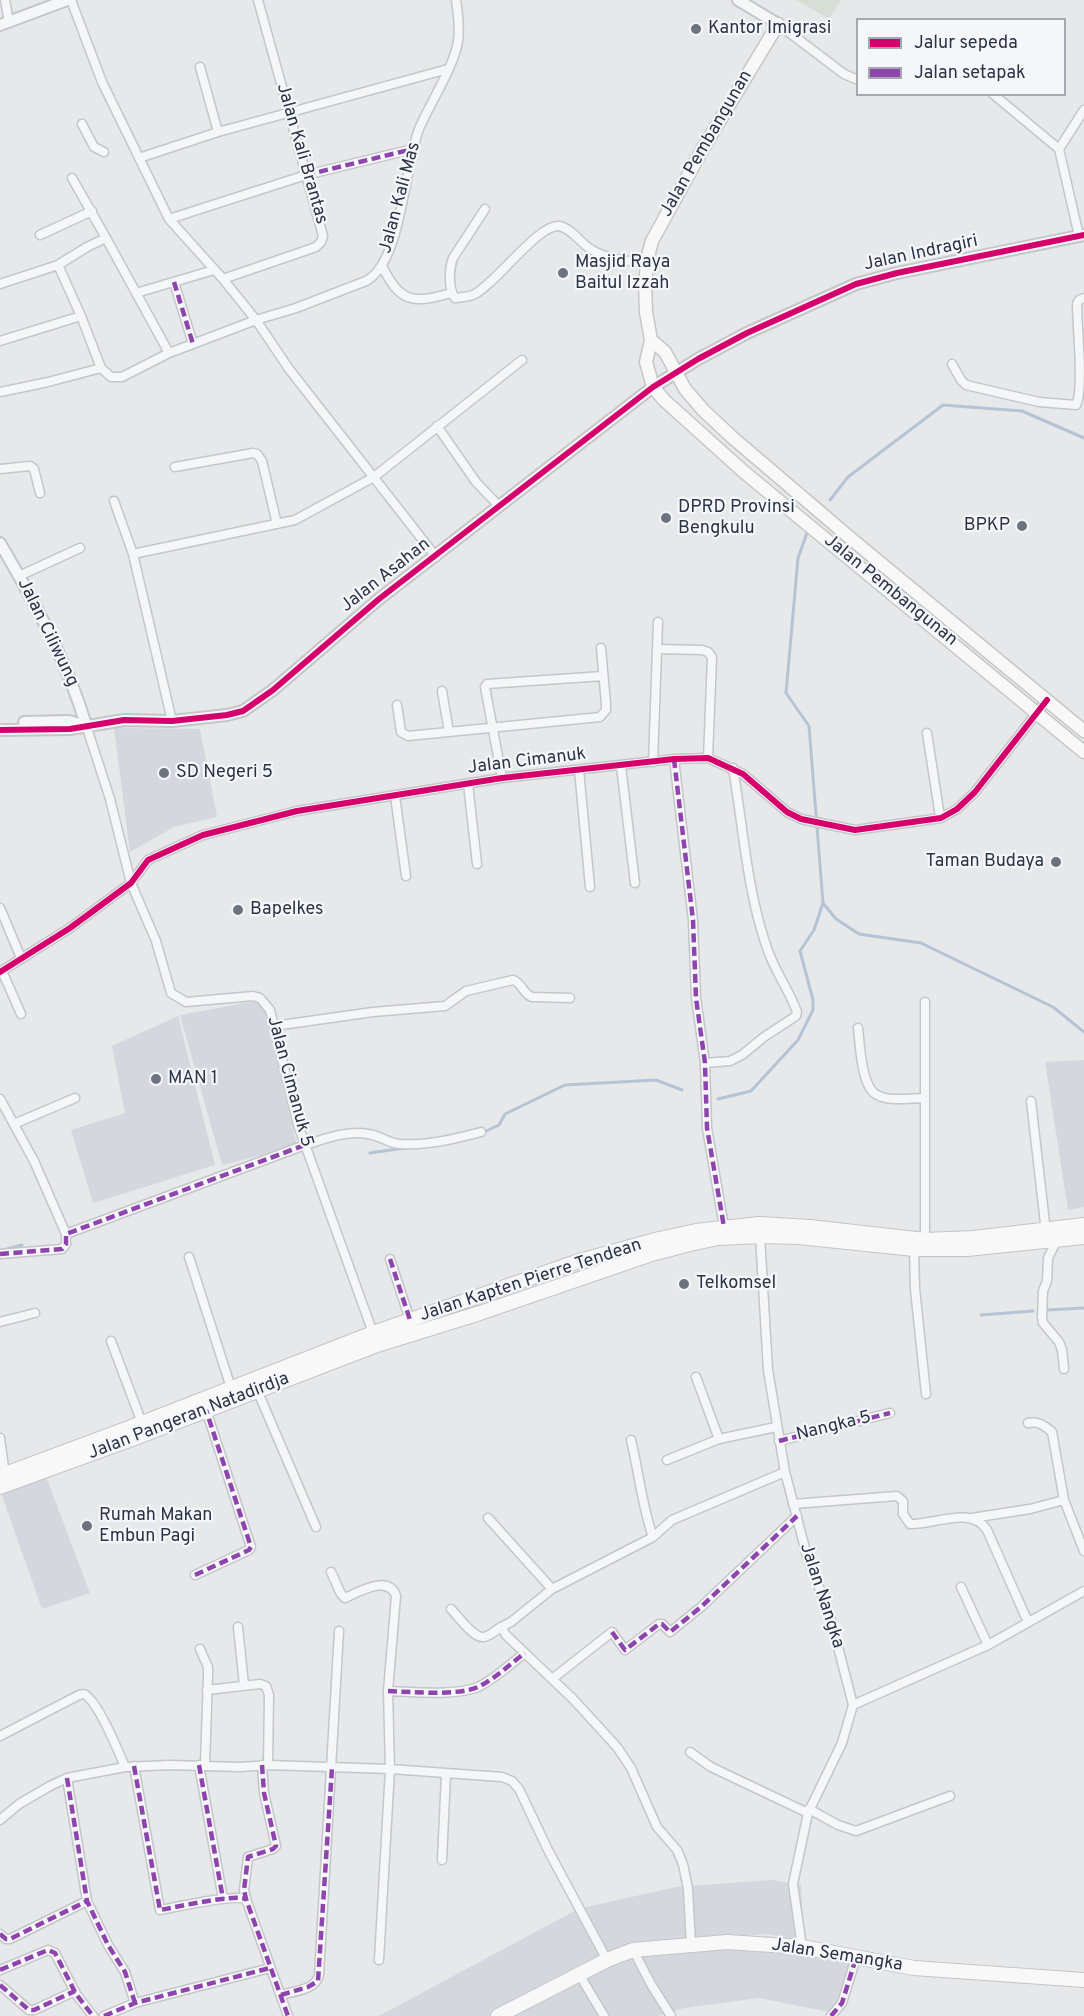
<!DOCTYPE html>
<html>
<head>
<meta charset="utf-8">
<style>
	body { margin:0 }
	#map { position:relative; width:1084px; height:2016px; overflow:hidden; background:#e6e8ea; font-family:Overpass,sans-serif }
	canvas { display:block }
	.legend { position:absolute; left:856px; top:18px; width:210px; height:78px; box-sizing:border-box; background:#f4f6f9; border:2px solid #a4a8b1; margin:0; padding:8px 10px; list-style:none; font-size:18px; color:#2b3445 }
	.legend li { display:flex; align-items:center; gap:12px; height:30px }
	.legend b { width:30px; border:2px solid #a4a8b1 }
</style>
</head>
<body>
<div id="map">
<canvas width="1084" height="2016"></canvas>
<ul class="legend">
<li><b style="height:8px;background:#d6006c"></b>Jalur sepeda</li>
<li><b style="height:8px;background:#8e44ad"></b>Jalan setapak</li>
</ul>
</div>
<script>
const context = document.querySelector('canvas').getContext('2d');
context.lineJoin = 'round';
function paint(path, color) { context.fillStyle = color; context.fill(path, 'evenodd'); }
function trace(path, color, width, dash) { context.strokeStyle = color; context.lineWidth = width; context.lineCap = dash ? 'butt' : 'round'; context.setLineDash(dash || []); context.stroke(path); }
function write(font, color, halo, rows, align = 'center') {
  context.font = font + ' Overpass,sans-serif'; context.lineWidth = 4.5; context.setLineDash([]); context.textBaseline = 'middle'; context.strokeStyle = halo; context.fillStyle = color; for (const [text, x, y, turn = 0] of rows) {
    context.save(); context.translate(x, y); context.rotate((+turn || 0) * Math.PI / 180); context.textAlign = isNaN(turn) ? turn : align; if (halo) context.strokeText(text, 0, 0); context.fillText(text, 0, 0); context.restore();
  }
}
const built = new Path2D(`
	M114,728L200,729L217,817L174,827L130,852Z
	M262,1000L297,1146L222,1165L180,1015Z
	M178,1016L215,1165L93,1203L71,1130L125,1113L112,1046Z
	M1084,1060V1207L1068,1210L1045,1062Z
	M45,1474L90,1593L42,1609L0,1490Z
	M772,1880L801,1885L804,1941L767,1934L681,1942L613,1959L494,2016H379L578,1909L676,1887Z
	M769,1936L862,1953L839,2014L759,1998L684,2008L658,2016H504L613,1962L681,1944Z`);
const green = new Path2D(`
	M796,0H841L829,19Z`);
const stream = new Path2D(`
	M830,500L848,477L943,405L1022,411L1084,438
	M808,530L798,558L786,693L809,726L823,903L836,919L859,934L921,943L1053,1007L1084,1032
	M718,1099L751,1091L798,1040L813,1010V1000L800,951L814,930L823,903
	M482,1133L499,1125L505,1114L565,1085L656,1080L682,1090
	M370,1153L405,1148
	M3,1250L22,1245
	M1047,1310L1084,1308
	M981,1315L1033,1311`);
const minor = new Path2D(`
	M5,0L9,22
	M71,0L102,82L169,219L223,279L256,320L296,308L366,281C402,262 404,167 419,129C429,105 455,65 458,41C460,28 458,13 456,0
	M778,24L844,74L858,80
	M200,67L218,132
	M993,94L1059,149
	M82,124L94,147L104,152
	M139,158L218,132L448,69
	M72,178L106,238
	M485,209L453,258C449,269 448,288 455,298C460,297 468,297 473,295C495,285 539,223 559,226C571,228 580,242 589,248C607,260 627,261 647,263
	M169,219L306,175L413,149
	M40,235L92,211
	M1079,236L1059,149L1084,110
	M58,265L81,316L101,368
	M382,266C400,303 413,304 451,293
	M223,279L316,247L321,242L323,236L258,0
	M174,282L193,344
	M0,284L58,265L87,247L106,238L169,353
	M136,293L214,270
	M0,341L81,316
	M952,364L961,380L966,385L1039,402L1076,405C1084,390 1077,326 1077,304L1079,300L1084,298
	M0,392L48,382L101,368L111,377H122L169,353L256,320L289,369L436,557
	M437,426L476,482L499,506
	M175,467L253,453L257,454L262,461L277,524
	M0,469L30,466L34,469L40,493
	M114,501L133,554L172,721
	M133,554L295,520L374,477L522,360
	M19,576L80,548
	M657,649L702,650L708,652L712,657L708,758
	M442,691L449,732
	M397,705L401,732L408,736L600,717L606,710V704L601,648
	M86,725L110,799L131,883L156,941L171,993L186,1002L253,996L260,998L270,1010L298,1125L373,1333
	M927,733L940,817
	M674,759L693,920L696,998L705,1063L707,1128L724,1227
	M653,762L658,622
	M621,766L635,883
	M579,770L590,887
	M502,778L485,687L487,684L603,676
	M468,784L477,864
	M395,796L406,876
	M0,908L21,958
	M2,971L21,1014
	M0,972L70,928L131,883L148,860L203,835L297,811L502,778L674,759L708,758L743,774L787,812L801,819L855,830L941,818L957,809L975,792L1047,700
	M925,1002V1240
	M274,1026L373,1012L445,1006L466,991L513,980C522,983 523,994 532,997L570,998
	M858,1028C860,1044 861,1087 877,1095C890,1102 911,1098 925,1098
	M705,1063L730,1061L742,1055L764,1037L796,1016L797,1012C789,989 773,969 766,945C747,890 743,826 733,768
	M0,1099L34,1161L66,1234V1244L62,1249L0,1254
	M1031,1101L1046,1232
	M14,1124L75,1098
	M66,1234L305,1145C325,1139 347,1130 368,1134C379,1135 388,1143 399,1144C426,1146 455,1139 481,1132
	M760,1236L768,1370L785,1472L807,1556L830,1616L853,1705L842,1743L808,1813L793,1884L802,1947
	M1057,1240L1048,1258L1047,1281L1043,1291L1042,1317L1043,1323L1059,1342L1062,1350L1064,1369
	M914,1249L915,1289L926,1394
	M189,1257L232,1391
	M390,1259L410,1320
	M0,1322L35,1313
	M111,1341L142,1423
	M696,1377L719,1439
	M257,1390L316,1527
	M1028,1423C1038,1421 1044,1425 1052,1432L1064,1500L1084,1551
	M0,1438L5,1475
	M631,1440C639,1473 642,1506 653,1537
	M779,1441L890,1413
	M667,1460L719,1439L776,1427
	M793,1504L897,1496L903,1501V1514L910,1524C934,1525 971,1505 987,1530L1028,1622
	M488,1518L552,1589
	M972,1518L1030,1509L1064,1500
	M331,1572L341,1594L345,1598C358,1592 389,1574 396,1596L388,1691L390,1769L379,1960
	M195,1575L249,1550L251,1547L206,1410
	M961,1587L988,1645
	M451,1609C458,1616 474,1639 484,1637C490,1636 496,1630 501,1627
	M238,1627L244,1685
	M200,1649L208,1667V1677L205,1764
	M552,1679L612,1632L625,1650L659,1624H662L670,1632L701,1607L797,1516
	M207,1690L260,1684L266,1686L269,1695L268,1765
	M388,1691C412,1692 457,1696 478,1687C495,1679 510,1664 525,1653
	M853,1705L988,1645L1084,1591
	M0,1736L79,1695C83,1694 84,1693 88,1697C101,1709 118,1750 125,1767
	M690,1752L711,1767L808,1813
	M199,1765L223,1899
	M262,1765L264,1793L276,1846L273,1849L248,1857L244,1890L246,1899L288,2016
	M134,1766L160,1910C177,1907 233,1894 246,1899
	M67,1778L87,1901L108,1945L125,1972L135,2003
	M809,1809L838,1825L856,1831L950,1796
	M0,1820L19,1804L50,1786L67,1778L125,1767L169,1765L241,1767L268,1765L390,1769L502,1777L512,1781L519,1789L549,1852L607,1960
	M442,1860L446,1774
	M0,1934L6,1939H10L87,1901
	M691,1945L688,1889L683,1864L677,1850L657,1827L631,1768L617,1747L573,1699L506,1635L501,1627L511,1622L552,1589L653,1537L672,1520L785,1472
	M633,1950L652,1986L671,2016
	M0,1970L48,1950L55,1953L76,1994L93,2016
	M579,1974L604,2016
	M0,1985L29,2010H34L75,1991
	M281,1995C294,1991 316,1990 319,1975L339,1631
	M104,2016L135,2003L270,1968
	M831,2016L842,2003L856,1958`);
const tertiary = new Path2D(`
	M738,0L778,24
	M0,25L67,0
	M0,543C34,601 67,661 86,725
	M24,722L69,721L83,725
	M0,730L70,729L124,720L172,721L227,715L243,711L273,690L379,599L653,387L698,359L747,333L856,284L897,273L1084,235`);
const secondary = new Path2D(`
	M778,24L702,150L652,241L648,256L645,284L646,312L651,340L646,362L653,387L664,400L744,472L1084,752
	M651,340L665,352L685,389L703,410L733,438L855,542L1084,731`);
const primary = new Path2D(`
	M0,1476L142,1423L373,1333L579,1261L659,1239L696,1231L759,1224L810,1227L925,1240L974,1238L1084,1225
	M0,1487L135,1438L377,1345L480,1313L652,1254L690,1244L718,1238L760,1236L799,1237L914,1249H967L1084,1237
	M498,2016L607,1960L633,1950L727,1942L802,1947L914,1968L1084,1980`);
const quiet = new Path2D(`
	M306,175L413,149
	M174,282L193,344
	M674,759L693,920L696,998L705,1063L707,1128L724,1227
	M0,1254L62,1249L66,1244V1234L305,1145
	M390,1259L410,1320
	M779,1441L890,1413
	M195,1575L249,1550L251,1547L206,1410
	M612,1632L625,1650L659,1624H662L670,1632L701,1607L797,1516
	M388,1691C412,1692 457,1696 478,1687C495,1679 510,1664 525,1653
	M199,1765L223,1899
	M262,1765L264,1793L276,1846L273,1849L248,1857L244,1890L246,1899L288,2016
	M134,1766L160,1910C177,1907 233,1894 246,1899
	M67,1778L87,1901L108,1945L125,1972L135,2003
	M0,1934L6,1939H10L87,1901
	M0,1970L48,1950L55,1953L76,1994L93,2016
	M0,1985L29,2010H34L75,1991
	M281,1995L308,1987L318,1981L332,1768
	M104,2016L135,2003L270,1968
	M831,2016L842,2003L856,1958`);
const cycleway = new Path2D(`
	M0,730L70,729L124,720L172,721L227,715L243,711L273,690L379,599L653,387L698,359L747,333L856,284L897,273L1084,235
	M0,972L70,928L131,883L148,860L203,835L297,811L502,778L674,759L708,758L743,774L787,812L801,819L855,830L941,818L957,809L975,792L1047,700`);
const markers = [
	[696,29,6,"#6c737f"],
	[563,273,6,"#6c737f"],
	[666,518,6,"#6c737f"],
	[1022,526,6,"#6c737f"],
	[164,773,6,"#6c737f"],
	[1056,862,6,"#6c737f"],
	[238,910,6,"#6c737f"],
	[156,1079,6,"#6c737f"],
	[684,1284,6,"#6c737f"],
	[87,1526,6,"#6c737f"]
];
const poiNames = [
	["Kantor Imigrasi",708,29],
	["Masjid Raya",575,263],
	["Baitul Izzah",575,284],
	["DPRD Provinsi",678,508],
	["Bengkulu",678,529],
	["BPKP",1010,526,"right"],
	["SD Negeri 5",176,773],
	["Taman Budaya",1044,862,"right"],
	["Bapelkes",250,910],
	["MAN 1",168,1079],
	["Telkomsel",696,1284],
	["Rumah Makan",99,1516],
	["Embun Pagi",99,1537]
];
const streetNames = [
	["Jalan Pembangunan",707,144,-60],
	["Jalan Kali Brantas",301,154,74],
	["Jalan Kali Mas",401,198,-75],
	["Jalan Indragiri",921,254,-12],
	["Jalan Asahan",386,576,-38],
	["Jalan Pembangunan",890,591,39],
	["Jalan Ciliwung",47,633,64],
	["Jalan Cimanuk",527,762,-7],
	["Jalan Cimanuk 5",289,1082,75],
	["Jalan Kapten Pierre Tendean",531,1281,-18],
	["Jalan Pangeran Natadirdja",189,1417,-21],
	["Nangka 5",834,1427,-14],
	["Jalan Nangka",821,1596,72],
	["Jalan Semangka",837,1956,9]
];
paint(built, '#d4d7dd');
paint(green, '#d6ded6');
trace(stream, '#b4c4d5', 3);
trace(minor, '#c4c6c8', 11);
trace(tertiary, '#c4c6c8', 14);
trace(secondary, '#c4c6c8', 15);
trace(primary, '#c2c5c8', 16);
trace(minor, '#f5f6f7', 8);
trace(tertiary, '#f5f6f7', 10);
trace(secondary, '#f8f8f8', 12);
trace(primary, '#f8f8f8', 14);
trace(quiet, '#8e44ad', 4.5, [9, 4.5]);
trace(cycleway, '#d6006c', 6);
for (const [x, y, r, color] of markers) { const dot = new Path2D(); dot.arc(x, y, r, 0, 2 * Math.PI); context.fillStyle = color; context.fill(dot); trace(dot, '#f4f6f9', 2); }
write('18px', '#2b3445', '#f4f6f9', poiNames, 'left');
write('18px', '#2b3445', '#f4f6f9', streetNames);
</script>
</body>
</html>
